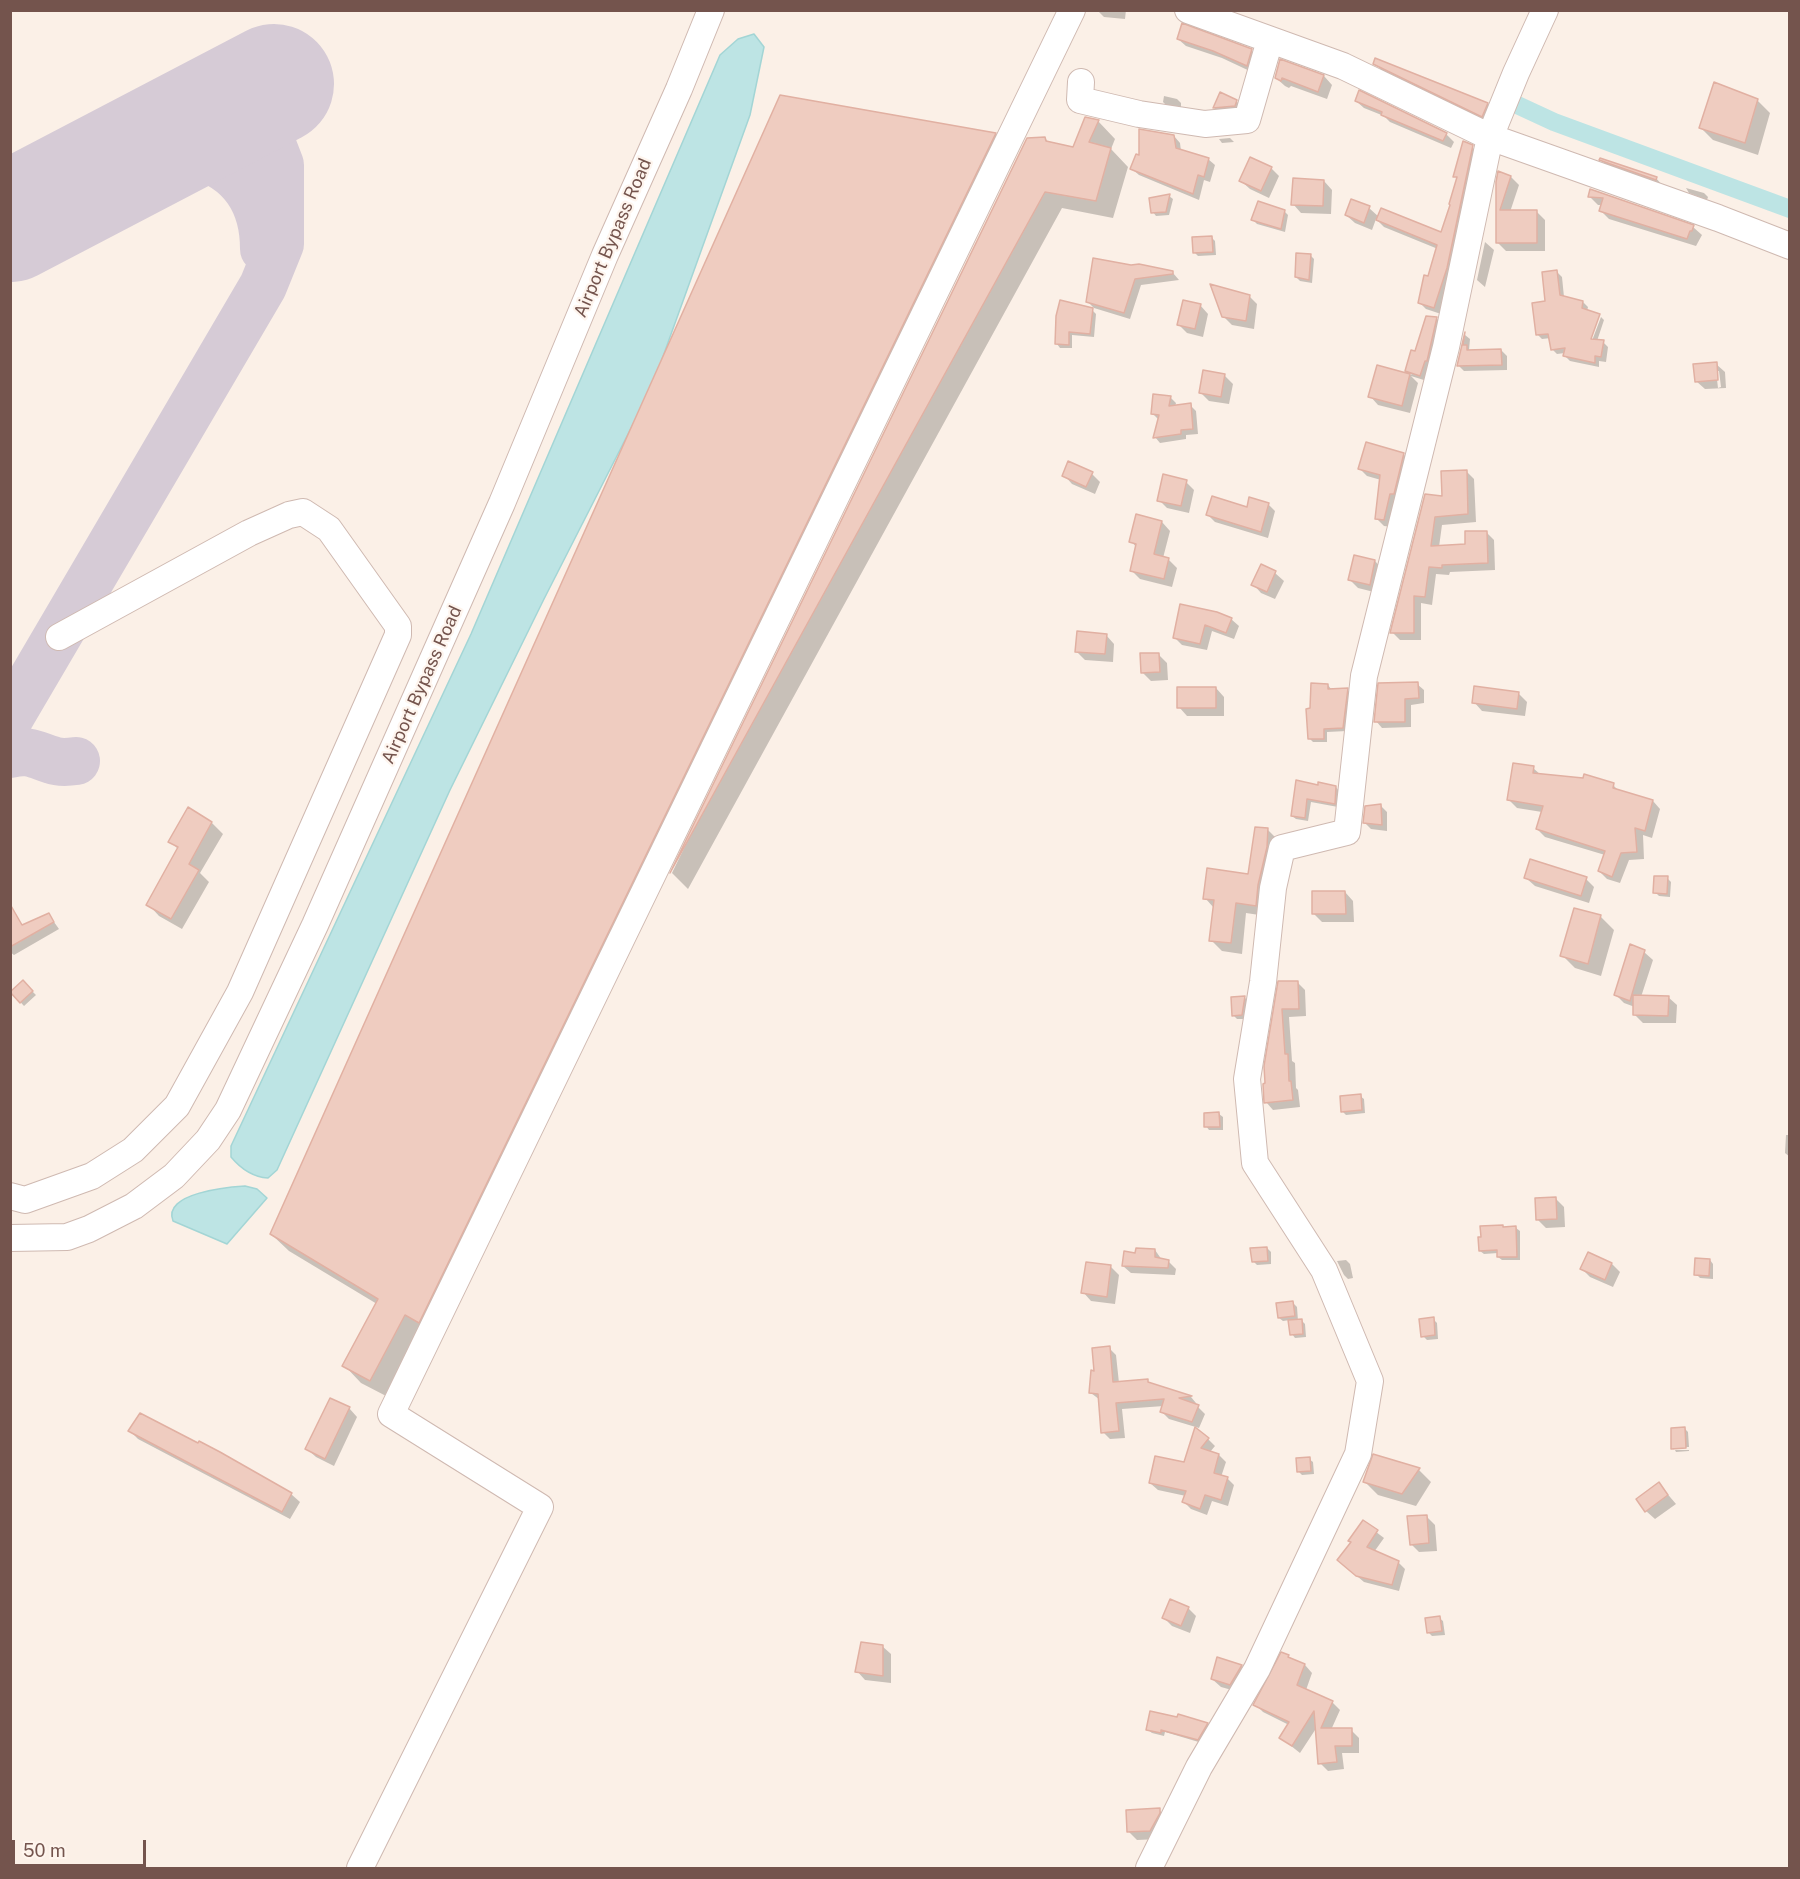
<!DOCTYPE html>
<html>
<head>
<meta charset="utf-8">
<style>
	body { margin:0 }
	#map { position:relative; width:1800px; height:1879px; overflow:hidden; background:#fbf0e7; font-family:"Public Sans",sans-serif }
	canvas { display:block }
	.frame { position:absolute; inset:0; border:12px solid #74544d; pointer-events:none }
	.scale { position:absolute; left:12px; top:1840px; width:134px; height:27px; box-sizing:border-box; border:3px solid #74544d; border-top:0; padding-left:8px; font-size:18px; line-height:21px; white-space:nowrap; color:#74544d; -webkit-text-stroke:4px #fef5ee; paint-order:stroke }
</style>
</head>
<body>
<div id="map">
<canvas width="1800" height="1879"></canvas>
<div class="frame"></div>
<div class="scale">50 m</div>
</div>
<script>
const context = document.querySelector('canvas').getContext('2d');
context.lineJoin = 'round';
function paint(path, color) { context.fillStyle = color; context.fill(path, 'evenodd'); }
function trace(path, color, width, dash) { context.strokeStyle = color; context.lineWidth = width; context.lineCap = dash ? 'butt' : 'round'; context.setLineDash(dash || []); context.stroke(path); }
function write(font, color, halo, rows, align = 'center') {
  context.font = font + ' "Public Sans",sans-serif'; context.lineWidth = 4.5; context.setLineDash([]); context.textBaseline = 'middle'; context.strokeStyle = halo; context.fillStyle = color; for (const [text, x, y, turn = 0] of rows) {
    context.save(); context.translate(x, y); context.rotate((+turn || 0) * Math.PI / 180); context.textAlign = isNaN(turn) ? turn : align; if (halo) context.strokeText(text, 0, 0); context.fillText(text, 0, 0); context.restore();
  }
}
const water = new Path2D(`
	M754,34L764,47L750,115L652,387L544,599L450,790L277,1170L268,1178C252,1177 241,1169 231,1157V1146L471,634L720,55L738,39Z
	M245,1186L257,1189L267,1198L227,1244L173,1221C162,1193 228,1187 245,1186Z`);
const shadow = new Path2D(`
	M1097,10H1126L1125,19L1104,17Z
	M1178,39L1251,50L1258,58L1254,73L1222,58L1186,46Z
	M1281,61L1324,76L1332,85L1327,99L1291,86L1289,88L1285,86L1276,78Z
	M1375,63L1487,104L1495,112L1491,124L1383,72Z
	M1164,96L1177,99L1181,103V108L1167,106L1163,102Z
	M1757,100L1770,113L1758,155L1713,140L1700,127Z
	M1236,101L1245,109L1222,116L1214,108Z
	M1356,101L1446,134L1454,142L1451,148L1390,122L1384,116L1364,108Z
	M1098,121L1115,139L1111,149L1128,167L1113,218L1062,208L688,889L672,873L1028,139L1045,138L1050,144L1074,149Z
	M995,134L1012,151L388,1397L361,1383L344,1365L377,1304L289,1251L271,1234Z
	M1174,136L1180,143L1181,151L1208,159L1215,165L1210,182L1204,180L1199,200L1139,175L1132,169Z
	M1230,138L1234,142L1222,143L1219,139Z
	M1472,147L1479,154L1441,314L1426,309L1419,302L1438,249L1384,227L1376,219L1372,230L1355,223L1346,215L1369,208L1379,217L1442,234L1458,179L1455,176Z
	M1601,160L1656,178L1662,185L1607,166Z
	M1271,168L1279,176L1269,198L1250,189L1241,181Z
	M1499,173L1511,177L1519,185L1510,212L1536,211L1545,220V251H1506L1498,243Z
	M1324,181L1332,190L1331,214L1301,213L1293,204Z
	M1686,188L1704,193L1708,197L1707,200L1689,193Z
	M1591,191L1693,227L1702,235L1696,246L1609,219L1601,211L1603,205H1598L1590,197Z
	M1169,196L1173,199L1169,215L1156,216L1153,212Z
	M1284,211L1288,215L1285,232L1257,224L1253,220Z
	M1211,237L1215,241L1216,255L1198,256L1194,252Z
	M1485,242L1494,250L1485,287L1477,280Z
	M1310,255L1314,259L1312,283L1300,281L1296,277Z
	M1095,260L1173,273L1179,280L1141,285L1130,319L1094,308L1087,301Z
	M1557,272L1562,277L1564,297L1583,302L1588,307L1587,311L1600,316H1598L1587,345L1590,346L1601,317L1604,320L1597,341L1603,342L1608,347L1606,362L1599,361V367L1570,361L1565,356V353L1557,354L1552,349L1551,338L1542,339L1537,334Z
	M1249,296L1257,304L1254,329L1232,325L1223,316Z
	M1200,305L1208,314L1203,337L1187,333L1179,325Z
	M1092,310L1096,314L1094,337L1072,335V348H1060L1057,344Z
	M1436,318L1443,324L1427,381L1411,376L1418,383L1410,413L1378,405L1370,396L1378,367L1412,375L1407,371Z
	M1465,335L1470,339L1469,350L1471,351L1501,350L1507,356V370L1464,371L1458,365Z
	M1716,364L1725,372L1726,388L1705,389L1696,381ZM1716,371H1719L1721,387L1718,388Z
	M1224,375L1233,384L1229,404L1209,401L1200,392Z
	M1170,397L1176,403L1175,407L1190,405L1196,411L1198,434L1186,435V439L1160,443L1155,437L1158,419L1152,413Z
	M1403,454L1411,461L1392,527L1384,526L1376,518L1381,480L1367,476L1360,469Z
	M1466,471L1474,479L1476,522L1442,525L1439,547L1467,545L1486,532L1494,540L1495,570L1450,572L1449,575L1436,574L1432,605L1421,603V640H1400L1392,632L1426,496L1444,498Z
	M1092,474L1100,482L1095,494L1072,484L1064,475Z
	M1186,482L1194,490L1189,513L1167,508L1159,500Z
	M1268,504L1275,511L1268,538L1215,522L1208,515Z
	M1162,522L1170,531L1163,558L1168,559L1177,568L1172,587L1140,579L1132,571L1137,548L1131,541Z
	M1375,561L1383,570L1378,593L1358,588L1350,580Z
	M1262,566L1275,573L1284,581L1275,599L1261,593L1253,584Z
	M1181,605L1231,619L1239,626L1234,639L1212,631L1207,650L1182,645L1174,637Z
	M1106,635L1114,644L1113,662L1085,660L1076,651Z
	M1158,654L1167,663L1168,680L1151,681L1142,672Z
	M1417,684L1424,690V703L1411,705V727L1382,728L1376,721Z
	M1328,685L1331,689L1347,690L1351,693L1347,731L1327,732V742H1313L1309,738L1311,710Z
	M1216,688L1224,697V716H1187L1179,707Z
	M1519,694L1527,702L1525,716L1482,711L1474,702Z
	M1533,768L1541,775L1613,785L1620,792L1653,801L1660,809L1652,838L1643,835L1644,859L1629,860L1620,883L1607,879L1599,871L1605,855L1545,837L1537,829L1542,812L1517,808L1509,800Z
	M1297,782L1319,787H1336L1339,791L1338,807L1311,802L1308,821L1296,819L1292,816Z
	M1381,806L1387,812V831L1371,829L1365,823Z
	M188,810L212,823L223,834L200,873L209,882L182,929L159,916L148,904L179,850L170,841Z
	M1267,829L1278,840L1266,916L1246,913L1242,954L1222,951L1211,940L1214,908L1205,898L1249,876Z
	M1526,878L1586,879L1594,887L1589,903L1535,886Z
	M1667,878L1671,882L1670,897L1659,896L1655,892Z
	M1345,892L1353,901L1354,922H1322L1314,914Z
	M1575,909L1601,917L1614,930L1601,976L1575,968L1562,955Z
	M49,915L59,929L14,955L10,952V924L18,920L24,926Z
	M1644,952L1653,960L1641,997H1668L1677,1005L1676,1023H1643L1634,1014L1635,1007L1624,1003L1616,995Z
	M23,982L36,995L24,1006L12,993Z
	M1297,982L1305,990L1306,1016L1289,1017L1292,1061L1295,1063L1296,1088L1298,1090L1300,1107L1273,1110L1266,1102L1279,983Z
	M1232,998H1245L1249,1001L1246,1019H1237L1233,1015Z
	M1360,1096L1364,1099L1365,1113L1346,1115L1342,1111Z
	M1219,1114L1223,1117V1130H1209L1206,1126Z
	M1786,1135H1790V1157L1785,1153Z
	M1556,1199L1564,1207L1565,1227L1546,1228L1537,1219Z
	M1502,1226L1504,1228H1516L1520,1231V1260H1502L1498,1257V1253L1484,1254L1480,1251Z
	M1267,1248L1271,1252V1264L1257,1265L1253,1261Z
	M1155,1250L1162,1260L1168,1261L1176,1269L1175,1275L1131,1273L1123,1266L1137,1255Z
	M1346,1260L1350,1264L1353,1278L1348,1279L1344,1275L1337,1261Z
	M1710,1260L1713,1264V1279L1700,1278L1696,1274Z
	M1612,1264L1620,1272L1613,1287L1590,1277L1582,1269Z
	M1111,1267L1119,1275L1115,1304L1091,1301L1083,1292Z
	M1293,1303L1297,1307L1298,1321L1301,1320L1305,1324L1306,1337L1295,1338L1292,1334L1290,1320L1283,1321L1279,1318Z
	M1433,1319L1437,1323L1438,1339L1427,1340L1423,1336Z
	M1109,1348L1116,1355L1119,1383L1147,1381L1151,1385L1191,1397L1196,1403L1190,1404L1198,1407L1205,1414L1199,1428L1169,1419L1162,1412L1164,1406L1122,1409L1125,1438L1110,1439L1103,1432L1100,1400L1091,1393L1096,1372Z
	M349,1408L357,1417L334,1466L316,1457L307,1449Z
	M1684,1428L1688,1432L1689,1447H1674V1450L1673,1448Z
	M130,1431L291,1494L300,1502L290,1519L138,1439Z
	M1208,1439L1215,1446L1210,1452L1219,1455L1226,1462L1221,1477L1227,1478L1234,1485L1228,1506L1212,1501L1207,1515L1191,1509L1184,1502L1186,1496L1158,1490L1150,1483L1185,1464Z
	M1675,1450H1689V1451L1676,1452Z
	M1309,1459L1313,1462L1314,1474L1302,1475L1298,1471Z
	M1419,1470L1431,1482L1416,1506L1378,1495L1365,1482Z
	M1659,1484L1676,1504L1655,1519L1646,1511Z
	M1427,1517L1435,1525L1437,1551L1419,1552L1411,1544Z
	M1363,1522L1384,1538L1374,1552L1398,1562L1405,1569L1399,1591L1364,1582L1345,1566L1353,1543Z
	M1188,1608L1196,1616L1190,1633L1172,1626L1164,1618Z
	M1439,1618L1443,1621L1445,1635L1432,1636L1428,1632Z
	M882,1646L891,1654V1683L865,1680L857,1671Z
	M1288,1657L1305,1665L1312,1673L1306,1690L1332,1702L1340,1710L1331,1730H1351L1359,1738V1753H1342L1344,1769L1328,1771L1320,1763L1317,1727L1300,1753L1281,1738L1289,1725L1263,1712L1255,1704Z
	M1241,1666L1250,1674L1239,1692L1221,1687L1212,1679Z
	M1207,1724L1210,1728L1202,1743L1165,1732L1164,1736L1152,1733L1148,1730Z
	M1159,1810L1167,1818L1159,1839L1137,1840L1129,1832Z`);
const canal = new Path2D(`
	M1513,103L1554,122L1790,209`);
const taxiway = new Path2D(`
	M143,153C153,151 164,149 175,149C182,149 190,153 197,155C242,169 264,202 264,249
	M10,717L263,286L280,244V165L253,95
	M10,754C29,749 36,755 52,760C60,763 69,762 76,761`);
const runway = new Path2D(`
	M10,222L274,84`);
const building = new Path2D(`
	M1182,23L1252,49L1247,66L1213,51L1177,39Z
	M1375,58L1488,103L1482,117L1373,64Z
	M1280,59L1324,75L1318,92L1282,78L1281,81L1275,78Z
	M1714,82L1758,99L1745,143L1699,128Z
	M1359,90L1447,133L1443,141L1381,115L1382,112L1355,101Z
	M1220,92L1237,100L1235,106L1213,108Z
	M780,95L996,133L419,1323L405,1315L370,1381L342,1366L378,1299L270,1234Z
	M1085,117L1099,120L1089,142L1111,148L1096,201L1045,192L670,873L1027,138L1045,137L1046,141L1073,147Z
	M1139,129L1174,135L1176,148L1209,158L1204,177L1198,175L1193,194L1130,169L1136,154L1139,155Z
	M1463,141L1473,145L1447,268L1434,308L1418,303L1424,275L1428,276L1437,245L1376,220L1381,208L1441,232L1450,205L1449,204L1457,177H1453Z
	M1250,157L1272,167L1261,191L1239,181Z
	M1600,158L1657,177L1656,180L1599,160Z
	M1498,171L1511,176L1500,210H1537V243H1496V182Z
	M1293,178L1324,180L1323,206L1291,205Z
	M1590,189L1694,225L1692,231H1690L1687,239L1599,211L1603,198L1588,197Z
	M1170,194L1166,212L1151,213L1149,198Z
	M1351,199L1370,206L1364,223L1345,215Z
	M1258,201L1285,210L1281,229L1251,220Z
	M1212,236L1213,252L1193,253L1192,237Z
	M1296,253L1311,254L1309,280L1295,277Z
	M1093,258L1131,265L1139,264L1173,271V274L1135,279L1124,313L1086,302Z
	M1557,270L1560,295L1583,301L1582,308L1600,314L1591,339L1604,340L1601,357L1595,356V363L1563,356L1565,348L1551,350L1548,334L1536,335L1532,303L1545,301L1542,272Z
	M1210,284L1250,295L1246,321L1222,317Z
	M1060,300L1093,308L1090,334L1069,332V345L1055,344L1056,316Z
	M1183,300L1201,304L1195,329L1177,325Z
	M1426,316L1437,317L1427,361H1425L1420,376L1405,371L1411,350L1415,351Z
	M1465,332L1463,345H1467V350L1501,349L1502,365L1457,366Z
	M1717,362L1718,380L1695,382L1693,364Z
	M1377,365L1410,374L1402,406L1368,397Z
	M1203,370L1225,374L1221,397L1199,393Z
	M1153,394L1171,396L1169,406L1191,403L1193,429L1181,430V434L1153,438L1159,415L1151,414Z
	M1366,442L1404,453L1394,494H1390L1384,520L1375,519L1380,475L1358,469Z
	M1068,461L1093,472L1086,487L1062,476Z
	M1467,470L1468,514L1435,517L1431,546L1465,544V531H1487L1488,563L1442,565V568L1429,567L1425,597L1414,596V633H1390L1425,494L1442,496L1441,471Z
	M1163,474L1187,480L1181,506L1157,501Z
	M1212,496L1247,507L1249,497L1269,503L1261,532L1206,515Z
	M1136,514L1162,521L1154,554L1169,558L1164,579L1130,571L1136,544L1129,542Z
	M1354,555L1375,560L1370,585L1348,580Z
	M1261,564L1276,571L1267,592L1251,585Z
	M1180,604L1217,612L1232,618L1226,633L1205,625L1200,644L1173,638Z
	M1077,631L1107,634L1105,654L1075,652Z
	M1140,653H1159L1160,672L1141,673Z
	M1418,682L1419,698L1405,699V722H1374L1378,683Z
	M1311,683L1328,684V689L1348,688L1343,728L1324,729V739H1308L1306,709L1310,708Z
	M1474,686L1519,692L1517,709L1472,703Z
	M1177,687H1216V708H1177Z
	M1513,763L1534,766L1533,773L1583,778L1584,774L1614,783L1613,788L1653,800L1645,831L1635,828L1637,852L1621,853L1612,877L1598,871L1605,851L1536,829L1543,806L1507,800Z
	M1296,780L1318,785V782L1336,786L1335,804L1307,799L1305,818L1291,816Z
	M1381,804L1382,825L1363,823L1365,806Z
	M188,807L212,822L189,864L199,870L171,919L146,905L178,847L168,842Z
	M1255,827L1268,828L1267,847L1258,885L1256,906L1236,903L1231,943L1209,941L1214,900L1203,899L1207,868L1248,874Z
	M1530,859L1587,877L1581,896L1524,878Z
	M1654,876H1668L1667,894L1653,893Z
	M1312,891H1345L1346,914H1312Z
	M10,904L22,925L49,913L54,922L10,947Z
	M1574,908L1601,915L1588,964L1560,956Z
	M1630,944L1645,950L1630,1001L1614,995Z
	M23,980L33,991L20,1003L10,992Z
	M1278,981H1298L1299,1009H1282L1285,1054H1288L1289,1081H1291L1293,1100L1264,1103L1263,1084L1265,1083L1264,1066Z
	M1633,995L1669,996L1668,1016L1633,1015Z
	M1245,996L1242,1015L1232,1016L1231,997Z
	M1361,1094L1362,1110L1341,1112L1340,1096Z
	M1219,1112L1220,1127H1204V1113Z
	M1556,1197L1557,1219L1536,1220L1535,1198Z
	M1503,1225V1227L1516,1226L1517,1257H1497V1250L1479,1251L1478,1237H1481L1480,1226Z
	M1267,1247L1268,1261L1252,1262L1250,1248Z
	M1136,1248L1155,1249V1257L1169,1260L1168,1268L1122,1266L1124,1251L1135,1253Z
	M1588,1252L1612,1263L1605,1280L1580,1269Z
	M1695,1258L1710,1259L1709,1276L1694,1275Z
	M1086,1262L1111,1265L1107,1297L1081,1293Z
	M1293,1301L1295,1316L1278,1318L1276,1303Z
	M1434,1317L1435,1335L1421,1337L1419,1319Z
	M1302,1319L1303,1334L1290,1335L1288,1320Z
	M1110,1346L1113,1382L1148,1379V1382L1192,1396L1179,1398L1199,1405L1192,1422L1160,1412L1164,1399L1116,1403L1119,1431L1101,1433L1098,1394L1089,1393L1091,1370L1094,1371L1092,1348Z
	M330,1398L350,1407L325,1459L305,1449Z
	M140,1413L198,1443L199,1441L220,1452L292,1493L282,1512L128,1431Z
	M1195,1427L1209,1438L1201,1448L1219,1454L1214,1473L1228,1477L1221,1500L1205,1495L1200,1509L1182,1502L1186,1491L1149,1483L1155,1456L1184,1462Z
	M1685,1427L1686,1448L1671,1449V1428Z
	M1373,1454L1420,1468L1402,1494L1363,1482Z
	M1310,1457L1311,1471L1297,1472L1296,1458Z
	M1659,1482L1668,1495L1645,1512L1636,1499Z
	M1427,1515L1429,1543L1410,1545L1407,1516Z
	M1363,1520L1378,1530L1367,1547L1399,1561L1392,1585L1356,1576L1337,1560L1351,1542L1348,1541Z
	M1170,1599L1189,1607L1181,1626L1162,1618Z
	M1440,1616L1442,1631L1427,1633L1425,1618Z
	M861,1642L883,1645V1676L855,1672Z
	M1281,1652L1289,1655L1288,1657L1305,1664L1297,1685L1333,1701L1321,1728H1352V1746H1335L1337,1762L1318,1764L1314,1711L1292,1746L1279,1738L1289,1722L1253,1705Z
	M1217,1657L1242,1665L1230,1685L1211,1679Z
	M1150,1711L1177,1717L1178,1714L1208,1723L1198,1740L1161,1730V1733L1146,1730Z
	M1160,1808V1813L1150,1831L1127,1832L1126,1810Z`);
const minor = new Path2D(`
	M1188,10L1343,66L1490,137L1718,218L1790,246
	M1081,82L1080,100L1139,114L1205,124L1247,120L1270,40
	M10,1196L25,1200L92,1176L133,1150L177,1106L240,992L398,635V626L329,529L303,512L289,515L249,533L59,637
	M10,1238L67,1237L89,1229L134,1206L174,1176L208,1140L228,1110L315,925L502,503L605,255L679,89L711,10
	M360,1868L540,1507L391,1414L1072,10
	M1149,1868L1199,1767L1257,1669L1358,1454L1370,1381L1324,1270L1255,1163L1247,1079L1263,982L1273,888L1282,848L1347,832L1364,676L1446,347L1490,137L1516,73L1545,10`);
const streetNames = [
	["Airport Bypass Road",613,238,-67],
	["Airport Bypass Road",422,685,-66]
];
paint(water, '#bde4e4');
trace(water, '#a3d5d5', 1.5);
paint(shadow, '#0003');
trace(canal, '#bde4e4', 18);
trace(taxiway, '#d6cbd6', 48);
trace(runway, '#d6cbd6', 120);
paint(building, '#efccc0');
trace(building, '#e1b0a2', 1.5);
trace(minor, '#cfb9b1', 28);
trace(minor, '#fff', 26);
write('18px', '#74544d', '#fef5ee', streetNames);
</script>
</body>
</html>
